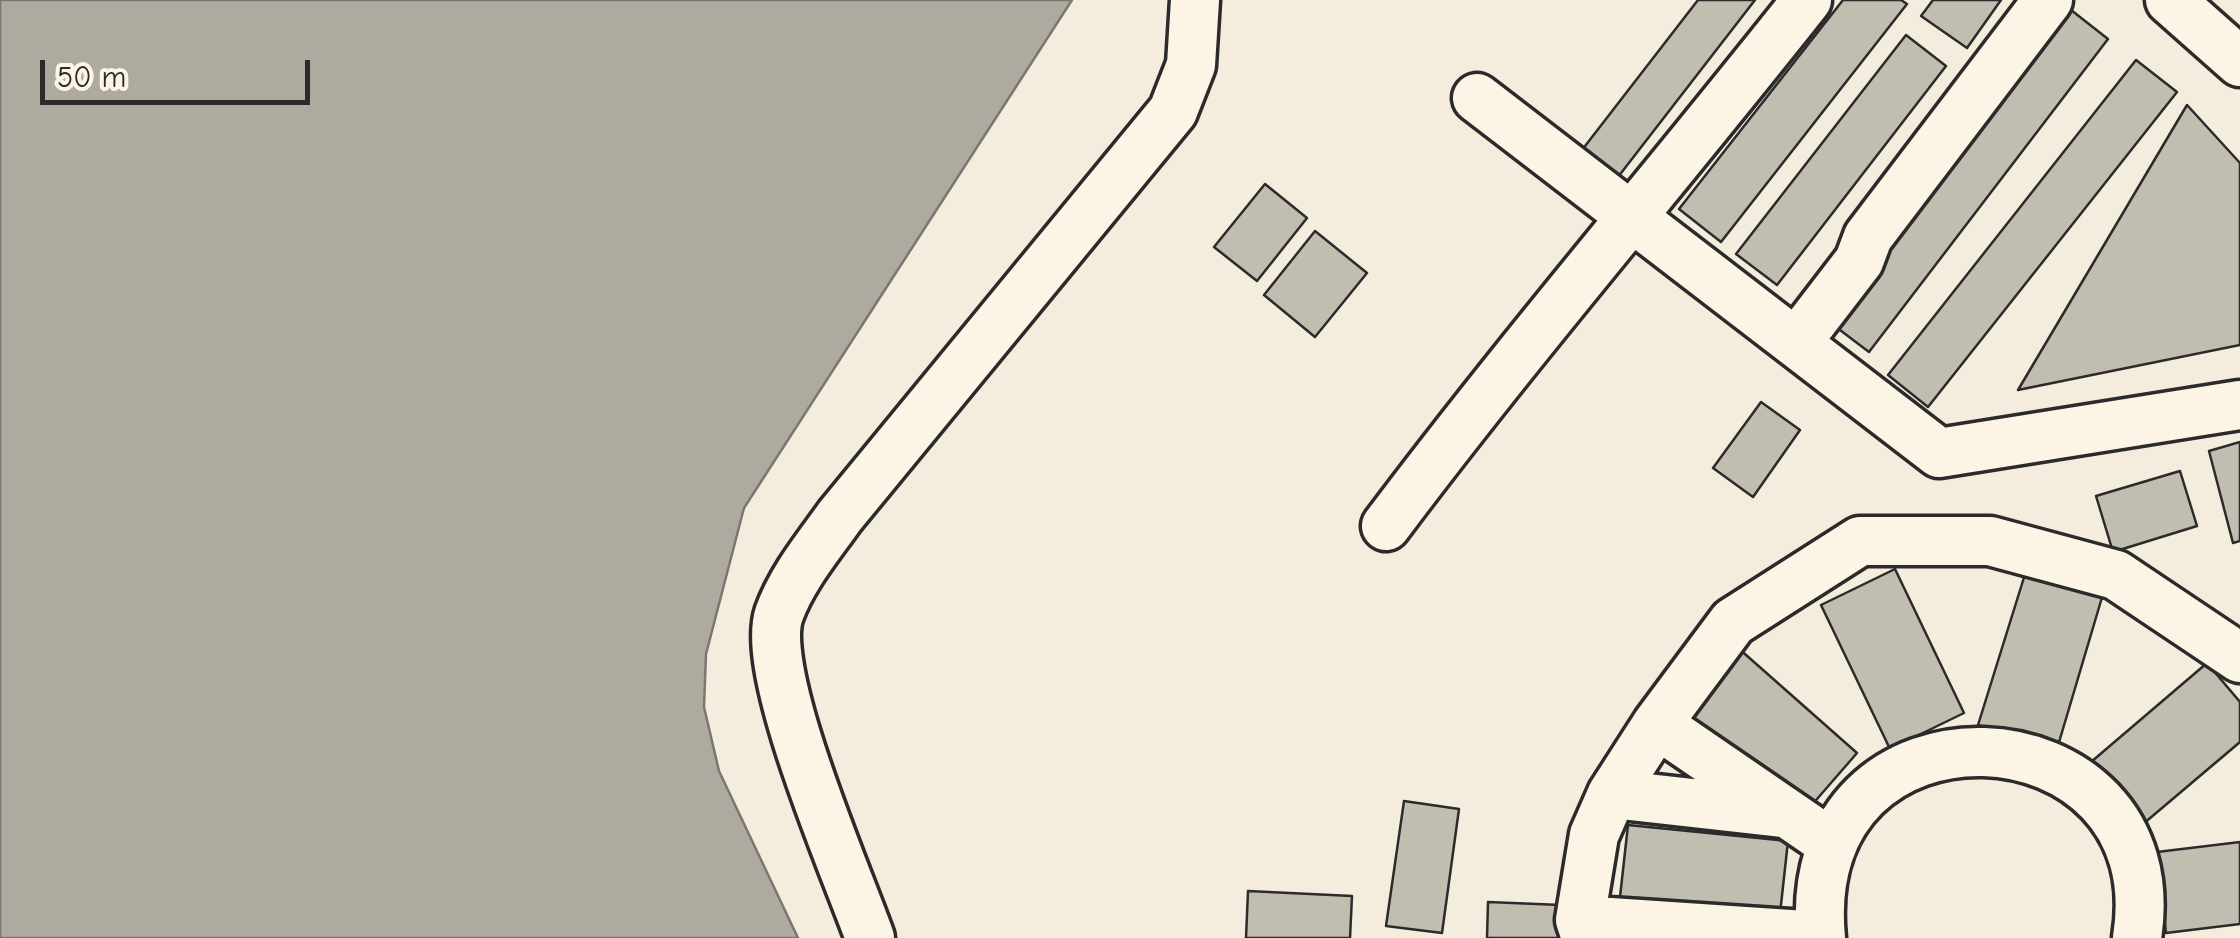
<!DOCTYPE html>
<html>
<head>
<meta charset="utf-8">
<style>
	body { margin:0 }
	#map { position:relative; width:2240px; height:938px; overflow:hidden; background:#f4edde; font-family:"Comic Neue",sans-serif }
	canvas { display:block }
	.scale { position:absolute; left:40px; top:60px; width:270px; height:45px; box-sizing:border-box; border:5px solid #2b2b2b; border-top:0; padding-left:12px; font-size:30px; line-height:35px; white-space:nowrap; color:#2b2b2b; -webkit-text-stroke:8px #fcf5e5; paint-order:stroke }
</style>
</head>
<body>
<div id="map">
<canvas width="2240" height="938"></canvas>
<div class="scale">50 m</div>
</div>
<script>
const context = document.querySelector('canvas').getContext('2d');
context.lineJoin = 'round';
function paint(path, color) { context.fillStyle = color; context.fill(path, 'evenodd'); }
function trace(path, color, width, dash) { context.strokeStyle = color; context.lineWidth = width; context.lineCap = dash ? 'butt' : 'round'; context.setLineDash(dash || []); context.stroke(path); }
const water = new Path2D(`
	M0,0H1072L744,508L706,654L704,707L719,771L798,938H0Z`);
const building = new Path2D(`
	M1698,0H1755L1618,177L1582,150Z
	M1843,0H1901L1907,4L1721,242L1679,209Z
	M1933,0H2001L1967,48L1921,16Z
	M2071,10L2108,39L1869,352L1832,324Z
	M1906,35L1946,66L1777,285L1736,254Z
	M2136,60L2177,92L1928,407L1888,375Z
	M2187,105L2240,163V345L2018,390Z
	M1265,184L1307,218L1257,281L1214,247Z
	M1315,231L1367,273L1315,337L1264,295Z
	M1761,402L1800,430L1753,497L1713,468Z
	M2240,442V541L2233,543L2209,451Z
	M2180,471L2197,526L2113,552L2096,496Z
	M1895,569L1964,713L1890,749L1821,605Z
	M2026,571L2103,594L2057,749L1978,725Z
	M1737,647L1857,753L1804,814L1683,709Z
	M2207,663L2240,702V742L2136,830L2084,768Z
	M1404,801L1459,809L1442,933L1386,926Z
	M1628,825L1788,841L1779,923L1619,906Z
	M2240,842V924L2166,933L2157,852Z
	M1248,891L1352,896L1350,938H1246Z
	M1488,902L1561,905L1559,938H1487Z`);
const minor = new Path2D(`
	M2170,0L2240,62
	M1477,98L1939,453L2240,405
	M1796,343L1859,261L1868,237L2048,0
	M1386,526C1521,346 1668,176 1807,0
	M1657,724L1832,844
	M1612,794L1782,813
	M1580,920L1820,936
	M870,938C847,873 759,673 779,614C792,578 818,547 840,516L1173,111L1191,65L1195,0
	M1586,938L1580,920L1594,835L1612,794L1657,724L1733,622L1860,541H1990L2116,575L2240,658
	M1821,938C1796,680 2175,700 2137,938`);
paint(water, '#afaaa0');
trace(water, '#7a7771', 2.5);
paint(building, '#c2bdb1');
trace(building, '#2b2b2b', 2.5);
trace(minor, '#2b2b2b', 55);
trace(minor, '#fcf5e5', 48);
</script>
</body>
</html>
